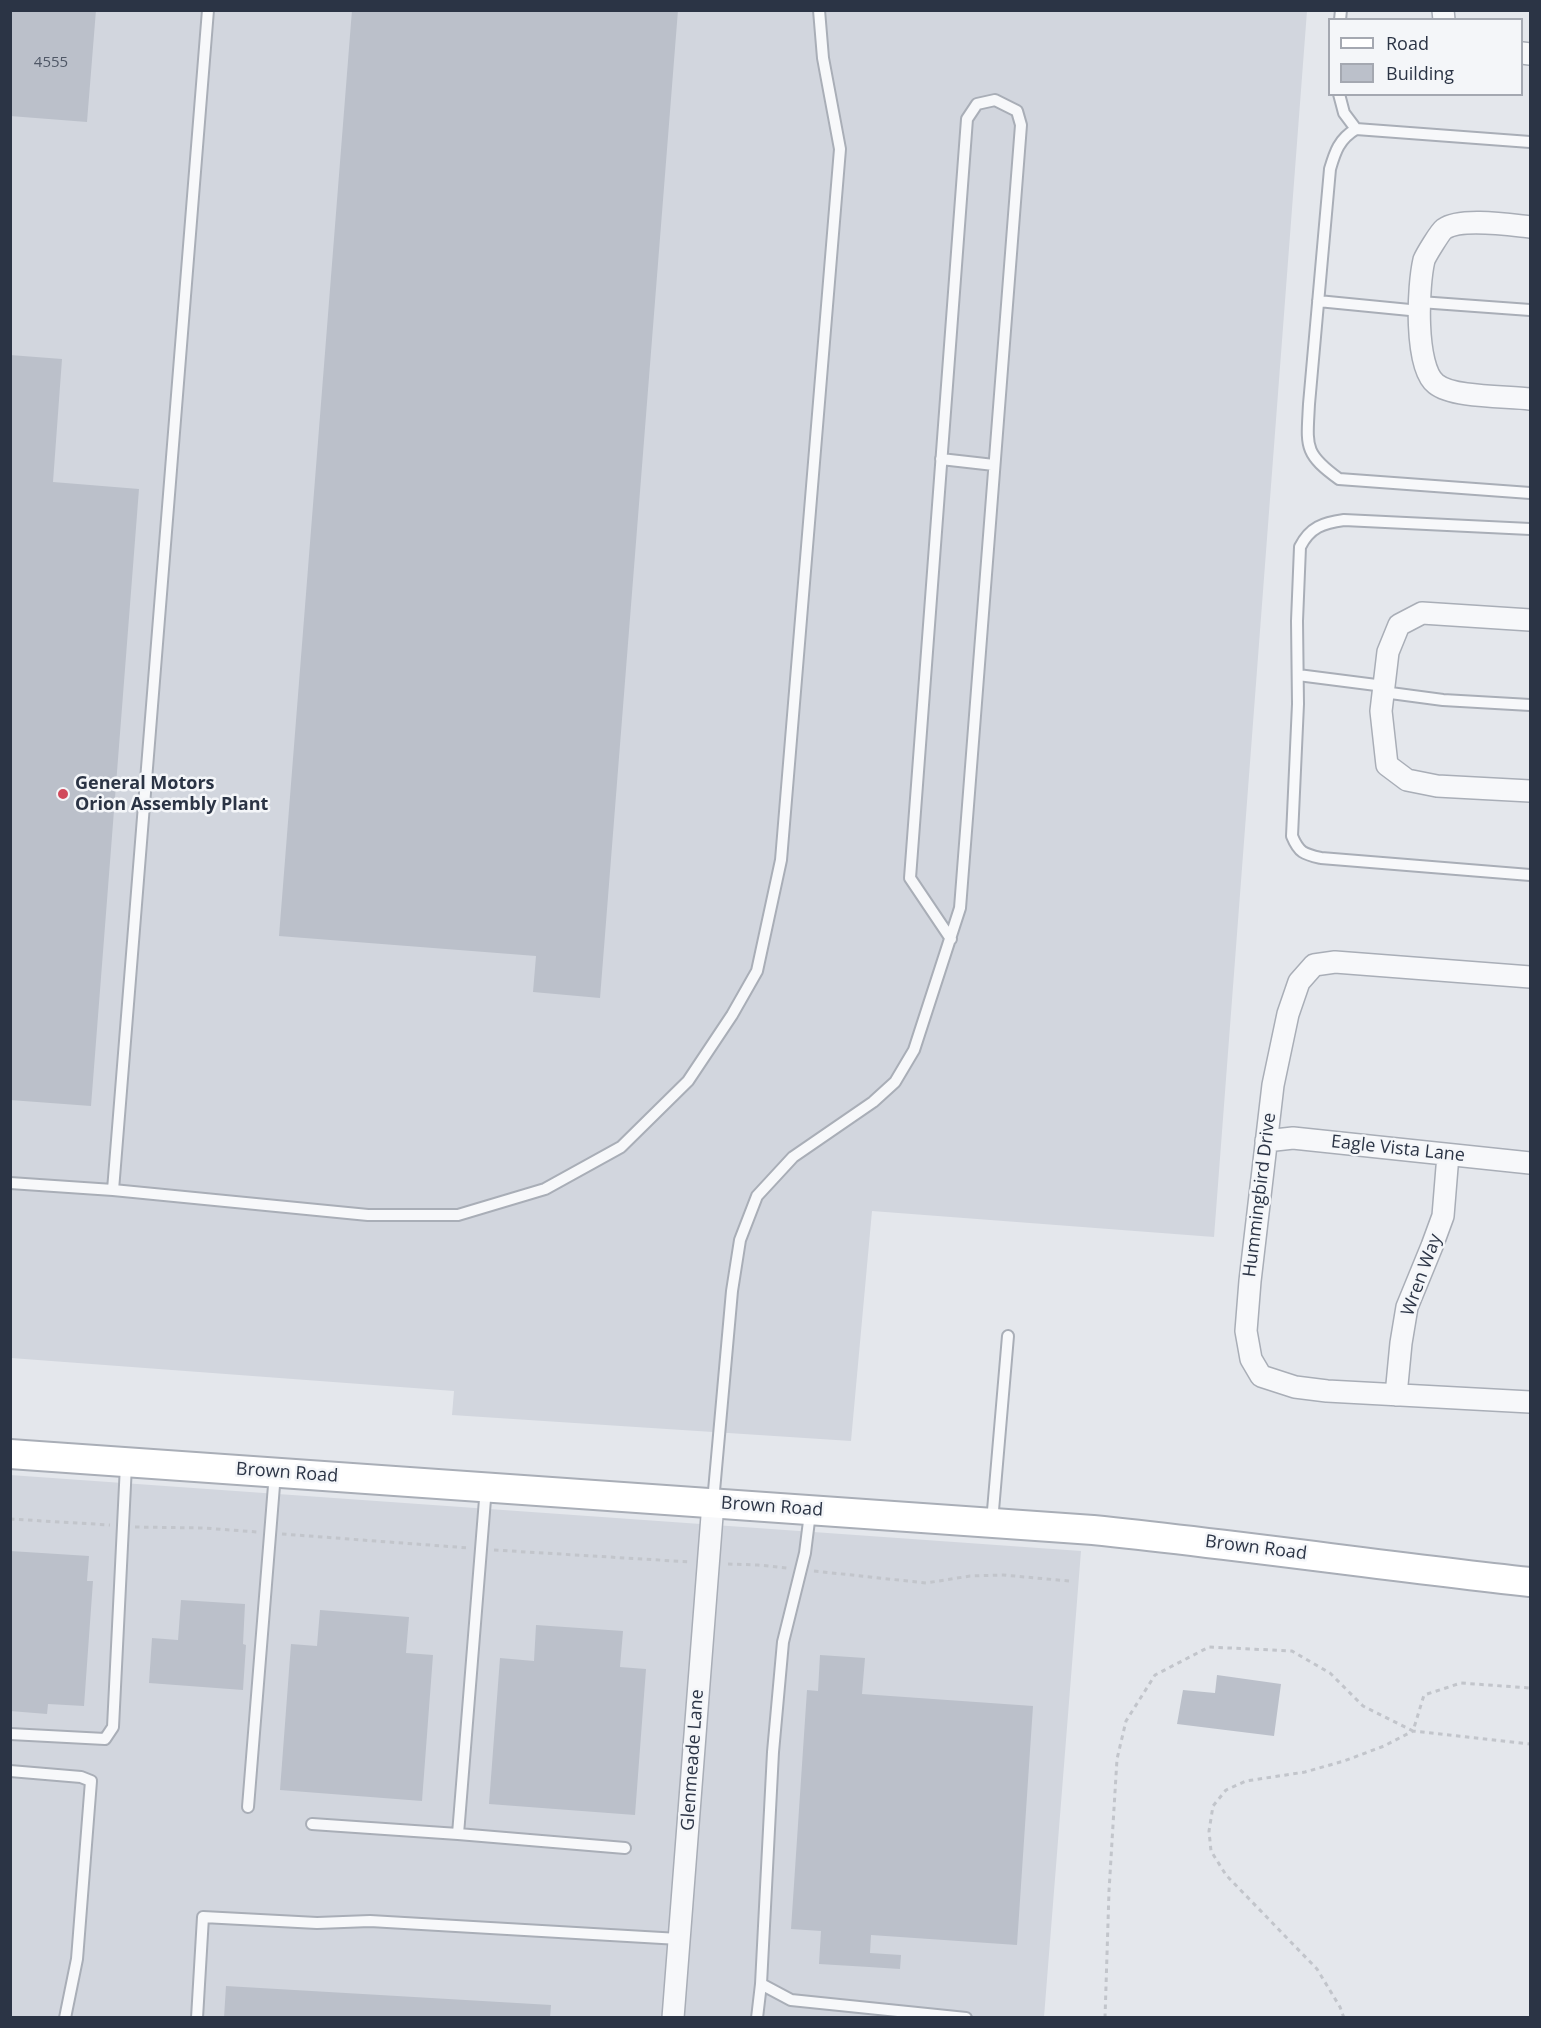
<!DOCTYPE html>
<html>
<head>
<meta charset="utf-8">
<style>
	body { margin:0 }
	#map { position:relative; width:1541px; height:2028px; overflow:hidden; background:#e4e7ec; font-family:"Open Sans",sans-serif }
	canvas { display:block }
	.frame { position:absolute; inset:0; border:12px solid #2b3445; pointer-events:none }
	.legend { position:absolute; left:1328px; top:18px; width:195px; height:78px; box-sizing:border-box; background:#f4f6f9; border:2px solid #a4a8b1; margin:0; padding:8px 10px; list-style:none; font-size:18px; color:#2b3445 }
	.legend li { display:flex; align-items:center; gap:12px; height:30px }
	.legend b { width:30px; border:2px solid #a4a8b1 }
</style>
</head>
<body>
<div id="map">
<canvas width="1541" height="2028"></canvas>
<div class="frame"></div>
<ul class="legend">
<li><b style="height:8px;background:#fff"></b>Road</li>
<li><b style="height:16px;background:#bbc0ca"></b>Building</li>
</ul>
</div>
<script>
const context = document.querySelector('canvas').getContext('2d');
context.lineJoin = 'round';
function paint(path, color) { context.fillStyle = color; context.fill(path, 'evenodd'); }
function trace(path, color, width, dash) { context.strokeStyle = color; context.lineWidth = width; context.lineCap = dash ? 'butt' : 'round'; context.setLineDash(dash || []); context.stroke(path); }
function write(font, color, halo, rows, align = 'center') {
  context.font = font + ' "Open Sans",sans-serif'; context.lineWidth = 5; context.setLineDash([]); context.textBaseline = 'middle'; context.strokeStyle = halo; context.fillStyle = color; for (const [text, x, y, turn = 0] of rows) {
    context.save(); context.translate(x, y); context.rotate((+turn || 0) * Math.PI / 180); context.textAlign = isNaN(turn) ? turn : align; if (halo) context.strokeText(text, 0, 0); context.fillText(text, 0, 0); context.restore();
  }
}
const built = new Path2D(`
	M10,11H1307L1214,1237L872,1211L851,1441L452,1415L454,1391L11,1358Z
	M10,1475L1081,1551L1044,2017H11Z`);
const building = new Path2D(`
	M10,10H96L87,122L10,116Z
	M352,10H678L600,998L533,992L536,956L279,936Z
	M10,355L62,359L53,482L139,489L91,1106L10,1100Z
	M10,1551L89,1556L87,1581H93L84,1706L48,1704L47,1714L10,1711Z
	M181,1600L245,1604L243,1644L246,1645L243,1690L149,1683L152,1638L178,1640Z
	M320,1610L409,1617L406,1653L433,1655L422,1801L280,1790L291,1644L317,1646Z
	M536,1625L623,1631L620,1667L646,1669L635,1815L489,1804L500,1658L534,1661Z
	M820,1655L865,1658L862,1694L1033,1706L1017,1945L871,1935L870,1953L901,1955L900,1969L869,1967L819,1964L821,1931L791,1929L807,1690L818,1691Z
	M1217,1675L1281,1684L1274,1736L1177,1724L1183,1690L1215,1693Z
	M226,1986L551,2005L550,2018H224Z`);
const path = new Path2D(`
	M10,1519L110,1525
	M135,1527L204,1528L257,1532
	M282,1534L469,1548
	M494,1550L691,1562
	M728,1564L758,1565L787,1568
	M814,1571L926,1583L970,1576L1003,1575L1069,1581
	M1105,2018L1109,1891L1117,1759L1126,1721L1155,1675L1209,1647L1292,1651L1330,1673L1363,1706L1413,1731L1424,1695L1461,1683L1530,1688
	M1344,2018L1340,2007L1317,1969L1226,1875L1211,1851L1209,1831L1213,1806L1226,1790L1246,1781L1305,1772L1344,1761L1384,1746L1413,1731L1530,1744`);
const service = new Path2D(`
	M1340,20L1341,10
	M1339,94L1344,113L1356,129
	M1530,142L1356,129C1339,139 1335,152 1330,169L1309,404C1307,446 1303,453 1339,479L1530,493
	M1318,301L1420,311
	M1420,302L1530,310
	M941,459L994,465
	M1530,529L1344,520C1323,523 1310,527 1300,547L1297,621L1298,704L1292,836C1299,853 1304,854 1321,858L1530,875
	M1298,675L1384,686
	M1383,692L1443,700L1530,705
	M10,1183L113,1190L368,1215H458L545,1189L621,1147L688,1081L732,1015L757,971L781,860L840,149L823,58L819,10
	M113,1190L208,10
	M713,1502L732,1291L740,1240L757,1196L793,1157L873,1102L895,1082L914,1050L960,908L1021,125L1017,111L995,100L977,104L967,119L910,878L951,939
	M992,1522L1008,1336
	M10,1734L105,1739L113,1727L126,1465
	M10,1771L81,1777L91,1781L77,1959L65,2018
	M248,1807L275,1473
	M312,1824L458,1834L486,1487
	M458,1834L625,1848
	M761,1984L791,2000L966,2018
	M197,2018L203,1917L317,1923L370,1921L679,1939
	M757,2018L761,1984L773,1752L783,1642L805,1553L810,1513`);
const minor = new Path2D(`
	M1443,10L1444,20
	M1522,53L1530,54
	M1530,227C1511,225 1461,217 1444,229C1440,232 1426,255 1424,260C1418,285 1414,367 1436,384C1453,398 1507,396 1530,399
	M1530,620L1422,613L1399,625L1388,652L1381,711L1387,765L1407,780L1437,786L1530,791
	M1530,977L1335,962L1314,965L1299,982L1288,1014L1273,1085L1250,1281L1246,1331L1251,1359L1261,1376L1295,1387L1327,1391L1530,1402
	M1266,1141L1293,1138L1530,1163
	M1396,1395L1401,1343L1407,1307L1432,1246L1443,1216L1448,1155
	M673,2018L713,1503`);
const secondary = new Path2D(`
	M10,1454L1093,1530C1239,1545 1384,1566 1530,1582`);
const markers = [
	[63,794,6,"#d1495b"]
];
const numberNames = [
	["4555",51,63]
];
const poiNames = [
	["General Motors",75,784],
	["Orion Assembly Plant",75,805]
];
const streetNames = [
	["Eagle Vista Lane",1398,1149,6],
	["Hummingbird Drive",1260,1195,-83],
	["Wren Way",1422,1275,-70],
	["Brown Road",287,1473,4],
	["Brown Road",772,1507,4],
	["Brown Road",1256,1548,7],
	["Glenmeade Lane",693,1760,-86]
];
paint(built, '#d2d6de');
paint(building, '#bbc0ca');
trace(service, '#a9aeb7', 14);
trace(minor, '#a9aeb7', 24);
trace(secondary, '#a9aeb7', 32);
trace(path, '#c2c5cb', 3, [4.5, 4.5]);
trace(service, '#f7f8fa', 10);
trace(minor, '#f7f8fa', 21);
trace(secondary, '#fff', 28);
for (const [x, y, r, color] of markers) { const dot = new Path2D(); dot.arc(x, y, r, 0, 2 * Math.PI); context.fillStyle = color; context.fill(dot); trace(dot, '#f4f6f9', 2); }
write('15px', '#4f5766', null, numberNames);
write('bold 18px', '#2b3445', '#f4f6f9', poiNames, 'left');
write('18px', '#2b3445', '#f4f6f9', streetNames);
</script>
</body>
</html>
